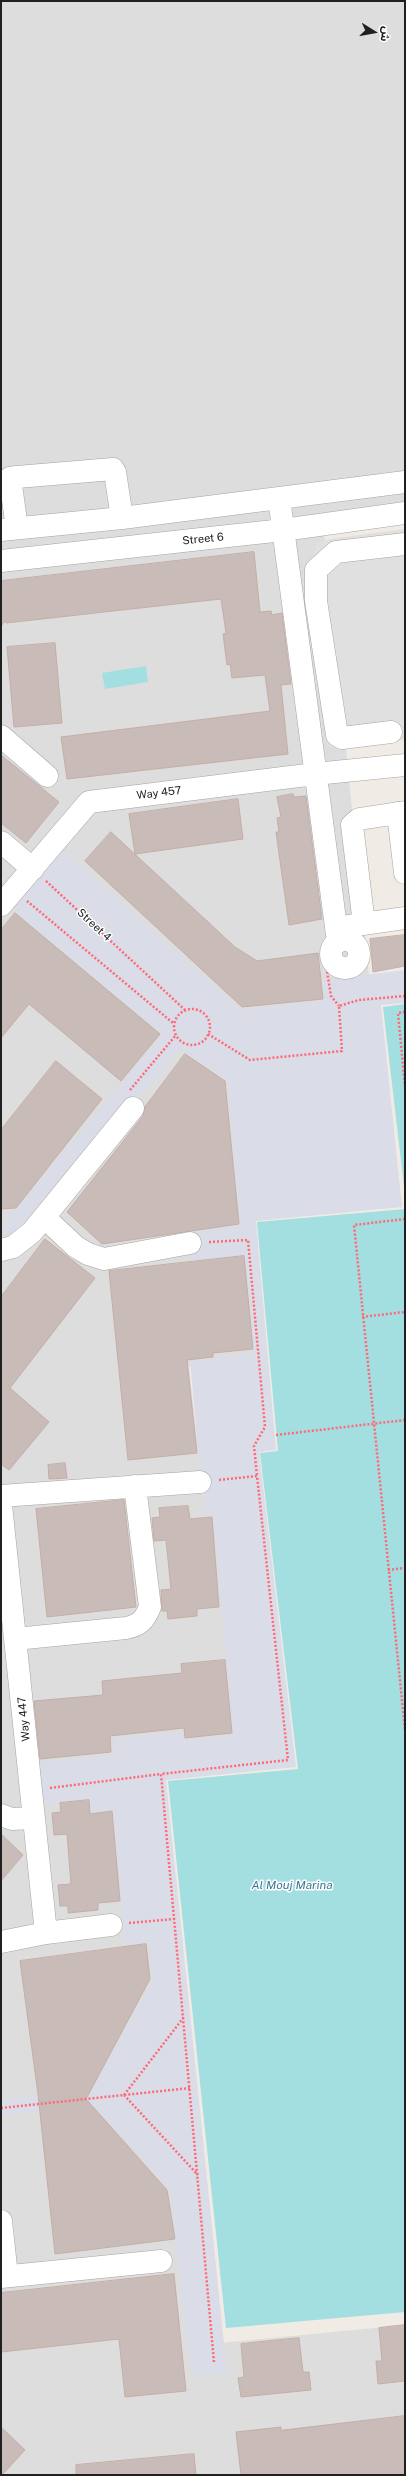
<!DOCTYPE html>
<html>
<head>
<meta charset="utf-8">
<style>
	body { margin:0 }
	#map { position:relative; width:406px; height:2476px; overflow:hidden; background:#f1ebe5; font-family:"Public Sans","Noto Sans Arabic",sans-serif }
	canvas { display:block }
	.frame { position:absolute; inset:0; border:2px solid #202020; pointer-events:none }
	.north { position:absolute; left:354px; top:12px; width:40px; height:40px; -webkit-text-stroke:3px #fff; paint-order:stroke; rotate:101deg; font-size:11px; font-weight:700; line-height:16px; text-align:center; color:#202020 }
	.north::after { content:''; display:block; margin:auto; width:14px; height:18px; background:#202020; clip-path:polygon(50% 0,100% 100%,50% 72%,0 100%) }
</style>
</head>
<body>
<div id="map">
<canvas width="406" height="2476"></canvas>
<div class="frame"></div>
<div class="north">ش</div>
</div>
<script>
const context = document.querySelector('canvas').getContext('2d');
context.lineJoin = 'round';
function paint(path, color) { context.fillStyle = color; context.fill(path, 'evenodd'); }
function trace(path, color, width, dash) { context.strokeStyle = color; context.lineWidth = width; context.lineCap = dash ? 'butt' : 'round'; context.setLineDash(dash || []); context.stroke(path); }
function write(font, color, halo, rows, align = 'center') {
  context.font = font + ' "Public Sans",sans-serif'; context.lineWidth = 3; context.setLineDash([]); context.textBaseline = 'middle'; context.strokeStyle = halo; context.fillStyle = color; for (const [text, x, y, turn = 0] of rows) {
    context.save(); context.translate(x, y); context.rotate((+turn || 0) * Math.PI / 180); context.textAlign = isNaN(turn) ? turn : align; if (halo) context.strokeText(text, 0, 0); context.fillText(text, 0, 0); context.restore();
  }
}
const residential = new Path2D(`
	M1,1H405V521L324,533L377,1055L246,1082L263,1362L189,1367L197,1438L232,1434L268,1751L153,1763L210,2344L405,2325V2475H1Z`);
const parking = new Path2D(`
	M405,529V740L327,747L313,555L315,546L319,542L329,539Z`);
const plaza = new Path2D(`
	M61,849L241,1010L324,1000L322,980L405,970V1003L381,1005L402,1207L256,1221L276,1450L259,1452L296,1767L166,1780L227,2373L192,2377L170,2190L93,2105L1,2115V2100L92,2087L153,1979L149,1942L125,1945L113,1810L92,1812L90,1799L43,1804L38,1763L114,1754L113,1738L181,1732L183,1740L233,1736L213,1513L204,1514L190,1361L253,1354L245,1255L192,1260L188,1232L240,1224L227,1080L180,1049L25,1231L8,1234L1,1228L162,1034L12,909Z`);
const water = new Path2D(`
	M146,666L148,682L105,689L102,673Z
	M405,1004V1195L383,1007Z
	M405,1209V2312L226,2328L168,1781L298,1769L260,1453L278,1451L257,1222Z`);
const building = new Path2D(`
	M254,552L260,612L271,611L272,615L282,613L291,684L281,685L288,754L67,779L61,737L270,711L265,675L232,678L230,664L227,665L223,634L226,633L221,599L6,623L5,621L1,626V581Z
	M55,643L62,723L14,727L7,647Z
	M1,755L59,802L26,843L1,823Z
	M293,794L294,797L306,796L322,919L289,925L276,832H279L277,818L281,817L277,797Z
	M238,799L243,839L135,854L129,814Z
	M111,832L235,947L257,961L318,953L323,999L242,1007L85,861Z
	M15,913L160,1034L121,1081L29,1004L1,1038V930Z
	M405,935V966L373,972L370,939Z
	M185,1054L225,1081L239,1224L102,1244L67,1212L143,1116L145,1107Z
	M56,1061L102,1099L16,1208L1,1209V1130Z
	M45,1239L95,1278L10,1388L49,1422L9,1470L1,1464V1297Z
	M244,1256L253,1349L213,1353V1357L187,1360L197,1453L128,1460L109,1271Z
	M65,1463L67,1478L49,1479L48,1465Z
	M124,1500L136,1607L47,1617L36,1509Z
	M188,1506L190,1519L212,1517L219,1607L197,1609V1616L168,1619L167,1611H162L161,1590L171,1589L166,1540L154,1541L152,1518L160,1517L159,1508Z
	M225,1660L232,1733L185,1738L184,1728L110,1736L111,1752L40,1759L34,1701L103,1695L102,1681L182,1673L181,1664Z
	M89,1800L90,1814L112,1811L120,1901L98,1903V1910L68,1913V1906H60L58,1885L71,1884L67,1834L54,1835L52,1813L61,1812L60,1803Z
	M1,1834L23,1855L1,1881Z
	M146,1944L150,1979L86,2099L167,2190L175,2239L55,2254L38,2094L20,1961Z
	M174,2274L186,2391L125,2397L119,2339L1,2352V2293Z
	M405,2325V2381L378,2384L376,2361H382L379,2328Z
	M299,2338L303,2372H309L311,2390L241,2397L238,2378L244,2377L241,2344Z
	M405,2416V2475H241L236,2432L281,2427V2430Z
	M1,2427L25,2450L2,2475H1Z
	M194,2454L196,2475H76V2465Z`);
const path = new Path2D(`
	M46,881L185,1010
	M27,901L173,1023
	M328,958L325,959L331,996L339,1006
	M174 1027a18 18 0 1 1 36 0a18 18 0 1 1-36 0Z
	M405,1012L398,1013L405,1087
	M208,1034L250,1060L342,1051L339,1006L359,1000L405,996
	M130,1090L176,1035
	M405,1219L354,1225L405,1730
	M209,1242L248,1240L265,1427L254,1446L257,1476
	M362,1317L405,1312
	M276,1435L405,1420
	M388,1570L405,1568
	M50,1788L161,1774
	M129,1923L174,1919
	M124,2095L198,2175
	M124,2095L184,2017
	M1,2108L190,2088
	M214,2362L161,1774L288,1760L257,1476L218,1480`);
const minor = new Path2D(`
	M279,498L338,942
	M17,528L10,478L17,477L113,469L115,472L122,518
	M1,530L122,518L405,482
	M1,561L283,530L405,513
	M391,732L342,738L337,735L316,601V570L336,552L405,544
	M1,736L47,776
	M398,813L405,873
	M1,842L33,869
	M1,905L89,802L315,774L405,765
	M364,924L352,825L359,819L405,812
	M349,926L405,918
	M331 954a14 14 0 1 1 28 0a14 14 0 1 1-28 0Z
	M44,1217L76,1247L88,1254L104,1259L190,1243
	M1,1250L13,1247L32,1232L133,1108
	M1,1496L200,1482
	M1,1505L46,1933
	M15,1639L126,1628C140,1625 144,1621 150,1607L135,1486
	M1,1815L12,1819L34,1818
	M1,1942L46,1933L111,1925
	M1,2221L7,2276
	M1,2277L161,2261`);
const streetNames = [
	["Street 6",203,539,-6],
	["Way 457",159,793,-7],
	["Street 4",94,925,43],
	["Way 447",24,1719,-96]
];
const waterNames = [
	["Al Mouj Marina",292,1885]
];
paint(residential, '#dedddd');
paint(parking, '#e0e0e0');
paint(plaza, '#dadce7');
paint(water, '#a3dee1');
paint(building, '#c9bcb8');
trace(building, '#c4aea7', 1);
trace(minor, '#a4a4a4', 23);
trace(path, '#ff6874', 2.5, [2, 2]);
trace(minor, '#fff', 22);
write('11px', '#202020', '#fff', streetNames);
write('italic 12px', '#3b7895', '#fff', waterNames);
</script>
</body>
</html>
